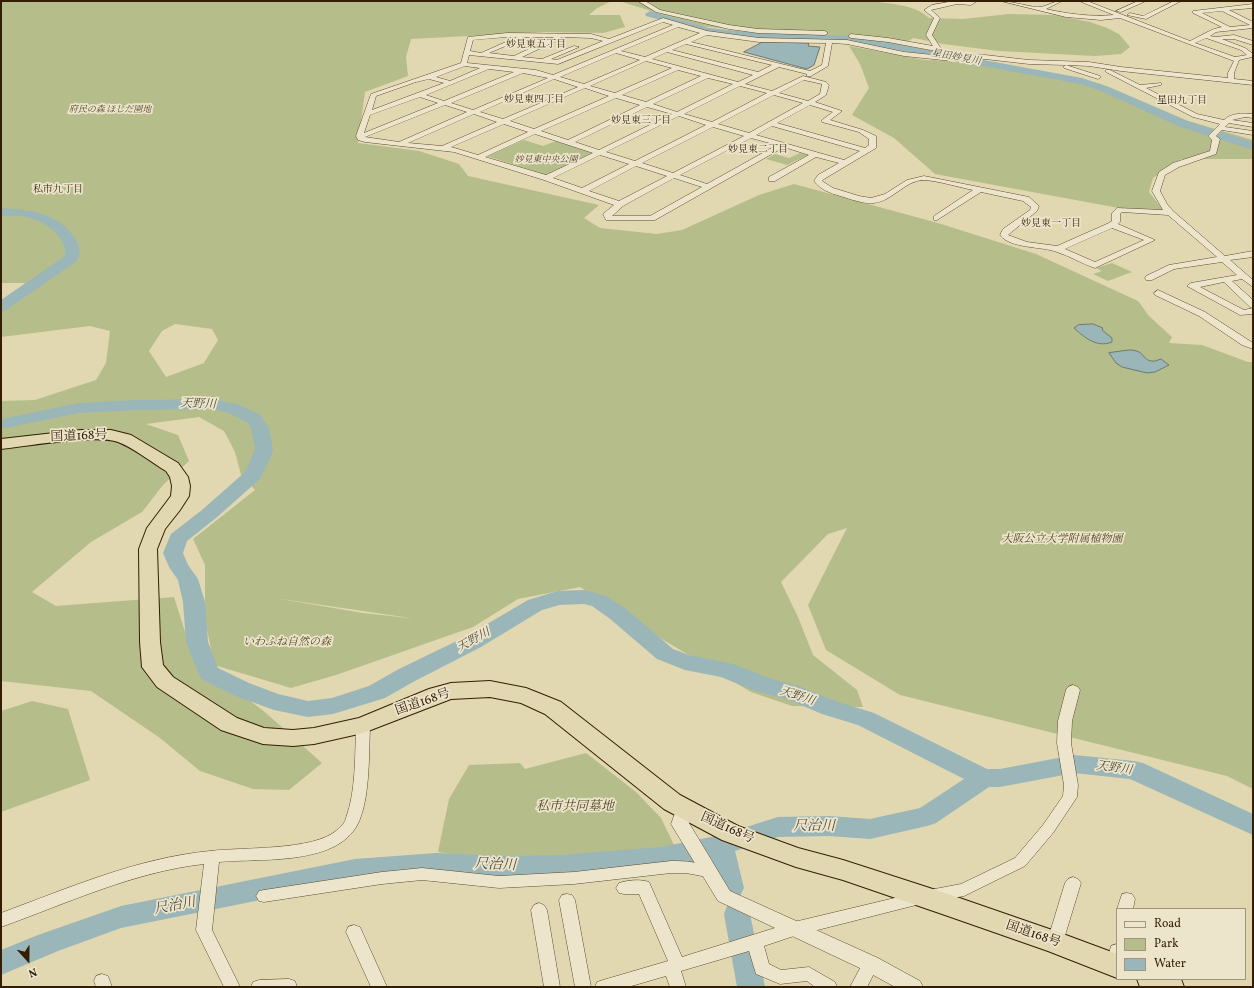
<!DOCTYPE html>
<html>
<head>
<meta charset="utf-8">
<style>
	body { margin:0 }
	#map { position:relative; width:1254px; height:988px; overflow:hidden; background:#e1d7b1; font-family:Vollkorn,serif }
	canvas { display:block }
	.frame { position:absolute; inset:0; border:2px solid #341e03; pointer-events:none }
	.legend { position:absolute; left:1116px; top:908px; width:130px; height:72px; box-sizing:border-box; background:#ece5cc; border:1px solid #a2957c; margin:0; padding:5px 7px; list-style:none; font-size:12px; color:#341e03 }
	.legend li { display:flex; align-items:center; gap:8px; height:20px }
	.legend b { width:20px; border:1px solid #a2957c }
	.north { position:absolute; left:8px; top:940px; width:40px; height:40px; -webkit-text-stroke:3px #ece5cc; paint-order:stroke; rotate:159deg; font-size:11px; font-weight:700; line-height:16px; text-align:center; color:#341e03 }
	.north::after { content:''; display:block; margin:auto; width:14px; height:18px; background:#341e03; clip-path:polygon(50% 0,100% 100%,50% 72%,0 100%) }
</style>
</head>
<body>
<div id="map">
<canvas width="1254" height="988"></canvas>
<div class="frame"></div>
<ul class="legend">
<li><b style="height:5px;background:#ece5cc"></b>Road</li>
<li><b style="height:11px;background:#b5be8a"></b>Park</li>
<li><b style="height:11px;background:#9ab6b8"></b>Water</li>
</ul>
<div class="north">N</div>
</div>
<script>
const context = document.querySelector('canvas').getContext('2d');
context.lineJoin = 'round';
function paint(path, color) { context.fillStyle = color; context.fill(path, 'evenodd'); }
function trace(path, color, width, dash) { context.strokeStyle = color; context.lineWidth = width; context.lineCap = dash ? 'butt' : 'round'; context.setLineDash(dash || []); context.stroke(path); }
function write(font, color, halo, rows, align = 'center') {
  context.font = font + ' Vollkorn,"Noto Serif JP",serif'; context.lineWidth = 3.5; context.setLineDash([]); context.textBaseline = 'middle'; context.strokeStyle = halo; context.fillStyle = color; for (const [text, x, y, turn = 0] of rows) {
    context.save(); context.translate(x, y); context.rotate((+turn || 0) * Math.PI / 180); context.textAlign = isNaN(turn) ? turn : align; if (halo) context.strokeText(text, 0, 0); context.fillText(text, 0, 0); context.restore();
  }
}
const green = new Path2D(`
	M1,1H612L597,8L589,15H620L625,27L603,33L545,32L411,39L406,57L408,76L365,92L358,143L419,151L459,164L468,176L599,205L584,218L600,228L657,234L682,230L759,195L794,184L938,223L1036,254L1138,301L1149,316L1172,337L1169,343L1202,345L1248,362H1253V789L1227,776L900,695L826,650L808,605L847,528L828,534L781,582L798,617L813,655L857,690L863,707L792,706L751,692L645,629L580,587L518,599L473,627L336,675L291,688L214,665L205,619V565L193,539L255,490L241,475L235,452L224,431L199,417L146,424L178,435L189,461L163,485L142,512L91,542L32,592L56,606L174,597L193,657L266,713L322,763L289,790L253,789L200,771L160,738L91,691L1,681V401L35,400L96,380L106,363L110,331L90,326L1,337V311L25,283H1ZM175,324L212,329L218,340L204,363L166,377L149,351L162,331ZM275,598L417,619H418L363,613Z
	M619,1H870C891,4 914,4 929,18L963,19L1009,14L1054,15L1090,22L1107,28L1119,34L1130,47L1121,54L1095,56L999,51L943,44L914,38L897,46L700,26Z
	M849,46L925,60L994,62L1101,84L1171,116L1253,140V159H1181L1153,178L1149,192L1164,211L1124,209L935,174L894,138L852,115L869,88L860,64Z
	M524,140L543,146L556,141L593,152L546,175L487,156Z
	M800,153L808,155L787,165L766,159L775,154L789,158Z
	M1112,263L1132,272L1108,281L1093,274L1102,271L1096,268Z
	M32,701L68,709L90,780L1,812V711Z
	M586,753L636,792L661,818L676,849L607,857L498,862L438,852L449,799L469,765L520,763L525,769Z`);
const water = new Path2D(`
	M763,42L809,43L808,46L820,47L814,65L807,69L744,52Z
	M1093,324L1103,328L1102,330L1112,338V342C1097,348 1085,338 1074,328L1078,325Z
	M1129,350C1146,350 1141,360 1152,361C1155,362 1157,360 1161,359L1169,365L1155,372L1147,373L1122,367L1116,363L1109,353Z`);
const river = new Path2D(`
	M650,11L709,28L759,33L852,36L1082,78L1109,87L1188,121L1253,142V150L1180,127L1101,91L1080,84L852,42L759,39L708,34L646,16L645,14Z
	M1,208C30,210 59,212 76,240C80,246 81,255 77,261L6,310L1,312V300L65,256C67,236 44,221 26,217C18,215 9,217 1,216Z
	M212,399L237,404L259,414L269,428L273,449L270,459L260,479L216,518L187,541L183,553L188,565L198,579L205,602L208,642L218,668L249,683L278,694L308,701L332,698L369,686L397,670L465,637L528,600L558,591L584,590L606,596L625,608L673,649L689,655L733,664L769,678L801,687L838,702L874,713L987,769H1000L1074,755L1134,761L1143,763L1253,814V835L1130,779L1074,773L1000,787H989L936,823L927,826L870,839L829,836L778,837L735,851L744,888L740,896L731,899L722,896L718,888L711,858L661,869L560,877L505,878L436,875L355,881L121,928L58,951L1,975V950L38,935L121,906L355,859L436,853L505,856L560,855L661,847L721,835L778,817L829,816L870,819L920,808L964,779L858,725L822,714L787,699L755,691L721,677L685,670L657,659L609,618L592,606L584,604L559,605L542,610L481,647L413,682L385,698L333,714L308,717L274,710L233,695L201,679L186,642L183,602L178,580L169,567L163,553L171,534L202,510L245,472L255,449L251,428L247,422L226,412L212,409L137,410L79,413L1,429V419L79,403L137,400Z
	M737,903L747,906L750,914L765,987H737L724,914L727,906Z`);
const minor = new Path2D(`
	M638,1H645L660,10L729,25L758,29L825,31L828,33L825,35L758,33L729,29L656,12Z
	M954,1H977L971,5L957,4L931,10L940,18L932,35L944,53L943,54H939L936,51L888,42L851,38L848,36L851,34L888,38L933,46L926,35L934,18L924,10L932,5Z
	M1001,1C1012,1 1033,8 1040,7C1048,6 1053,1 1062,1L1046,9C1068,14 1091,17 1114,15L1079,1H1087L1190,41C1201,36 1210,29 1222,27L1193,13V11L1253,4V8L1229,10L1253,22V28L1216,32L1210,36L1215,37L1234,35L1253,41V45L1234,39H1222L1245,48L1252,53V57L1239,60L1234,73V79L1253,81V85L1121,71L1089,66L1066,65L1100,76L1101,77L1098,79L1064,68L1063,67L1066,65L1029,64L985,59L943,60L904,56L847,44L832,43L828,66L811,76H807V74L779,67L745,84L772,91L803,76L826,82L829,85L826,95L815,102L842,111L830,120L863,130L876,136V148L824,179L822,181L833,188L859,196L871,198L885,194L907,180L924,176L1029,197L1039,206L1037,211L1008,235L1027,242L1057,246L1109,223L1112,221V213L1117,208L1163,210L1152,191L1159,172L1173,163L1210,151L1212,140L1208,136L1220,124L1193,117L1106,72V70H1110L1140,85L1161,83V85L1146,88L1197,114L1224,120C1231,113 1243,113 1253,114V118L1245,117L1232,120L1253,123V127L1229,123L1225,127L1253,131V135L1222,130L1216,136L1220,139L1216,154L1179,167L1165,175L1160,191L1167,204L1173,211L1225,256L1253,251V257L1230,260L1253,280V287L1242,279L1232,281L1253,300V308L1250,307L1224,282L1200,287L1244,310L1253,308V314L1240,315L1187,286L1191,283L1237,275L1222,262L1174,269L1152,280H1146L1145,278L1146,276L1169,265L1217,257L1168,215L1122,212L1120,214V222L1118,224L1155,240L1095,268C1082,264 1070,256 1057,252C1041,246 1011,249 1000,235L1003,229L1030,210L1031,207L1023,201L981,192L937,220H934V216L973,190C958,187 939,181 924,180C905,180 893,201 874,203C862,204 851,199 840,196C830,193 821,190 814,181L818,175L839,163L816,157L775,181H769V177L809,155L784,147L655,220H606L603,214L614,205L544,180L454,152L365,142L358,140L356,136L371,94L461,63L468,37L507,33L591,34L609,39L663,18L707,31L759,38L847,40L904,52L943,56L985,55L1029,60L1089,62L1121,67L1228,78V73L1234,61L1120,18L1101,20L1066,17ZM1222,11L1250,25L1230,27L1202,13ZM663,22L673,25L553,75L536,70L467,63L469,55L558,64ZM678,27L700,33L645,57L621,51ZM707,35L759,42L826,43L822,65L810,71L691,42ZM507,37H517L481,53L470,51L473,40ZM522,37H554L514,56L489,53L522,39ZM561,37L591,38L603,41L557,60L551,59L579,47L574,46L542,59L522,57L560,39ZM1206,38L1241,50L1247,55L1235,57L1195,43ZM686,44L772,65L758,72L672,50ZM667,52L753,75L738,82L652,59ZM616,53L640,60L584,84L560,77ZM646,61L672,68L615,93L590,86ZM465,66L480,68L450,81L436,77ZM489,69L514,72L444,101L426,95ZM678,70L701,76L646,102L622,95ZM523,73L548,78L473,110L451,103ZM708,78L733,84L677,112L653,104ZM429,79L444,83L372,110L376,96L416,82ZM554,79L578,87L503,119L480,112ZM804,80L822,84L820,94L808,101L779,93ZM740,86L767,93L712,122L684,114ZM585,88L609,96L534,129L510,121ZM774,95L803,103L749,133L718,124ZM420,97L438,103L364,133L370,115ZM616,98L640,105L568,140L541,131ZM445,105L467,112L399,142L365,137ZM810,105L833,112L822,120V122L859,132L869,139V145L865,148L777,123ZM647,107L672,114L599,150L575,142ZM474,114L497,122L442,146L408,143ZM679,116L706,125L635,161L606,152ZM504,124L528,132L478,155L451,147ZM772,126L860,151L844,160L756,135ZM713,127L744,136L673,173L642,163ZM535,134L593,153L546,175L485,157ZM751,138L777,145L707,184L680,175ZM600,155L629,164L582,188L553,178ZM636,166L667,176L619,201L589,191ZM674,178L702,187L650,216H612L623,206ZM1112,228L1144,240L1095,262L1065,249Z
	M1138,1H1146L1121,12L1116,11Z
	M1174,1H1181L1146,19L1127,15L1130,13L1143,16Z
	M1158,290L1205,312L1253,343V349L1242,345L1199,316L1155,295L1154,293Z
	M1073,685L1078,687L1080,690L1072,721L1071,743L1078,785L1077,797L1053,833L1025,866L964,896L924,903L794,936L764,946L769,964L781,970L809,967L835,982L837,987H815L807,981L780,984L756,974L749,951L681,971L686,987H670L666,976L628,987H595L597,982L603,980L668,961L639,894H624L619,893L616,888L619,883C628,880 640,879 649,882L682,957L794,922L924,891L961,884L1015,858L1043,825L1063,796L1064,785L1057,743L1058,721L1066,690L1068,687Z
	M363,720L368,721L370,725C369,752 370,794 360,819C342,867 261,858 219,862L212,930L240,987H224L196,930L204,864C133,872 68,903 1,927V913C69,888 137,858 210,851C242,847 314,851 337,830C341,827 345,823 346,818C356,791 355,754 356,725L358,721Z
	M671,861C685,861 699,862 712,867L715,871L712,875L707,877L686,873H671L574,884L499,888L422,880L382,884L264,902L259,901L256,896L259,891L264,890L382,872L422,868L499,876L574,872Z
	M1073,877L1078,879L1081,883L1063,942L1061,947L1055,949L1049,947L1047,942L1065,883L1068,879Z
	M1127,893L1132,894L1135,899L1133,909H1117L1122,894Z
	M567,894L572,895L575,900L591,987H575L559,900L562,895Z
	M539,903L544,905L547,910L560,987H544L531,910L534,905Z
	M354,925L360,927L387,987H371L346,932L348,927Z
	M1117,944V971L1114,972L1108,970L1106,965L1111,946Z
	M871,957L877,959L879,964L867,987H850L865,959Z
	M102,974L108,976L112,987H96L94,981L96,976Z
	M289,979L295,981L297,987H251L253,982L259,980Z`);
const tertiary = new Path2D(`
	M684,803L690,805L693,810L689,823L730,891L878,958L920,981L923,987H895L864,970L718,901L671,824L678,805Z`);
const trunk = new Path2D(`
	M81,430H111L131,435L178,463L188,477L190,486L189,496L180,510L165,529L157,549L160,642L163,665L173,677L237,718L264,728L293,730L314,728L359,718L429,689L451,683L490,681L526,688L561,702L680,795L738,826L798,848L843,860L945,893L1055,931L1117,954V978L1048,951L945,915L843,880L796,867L722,840L664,809L545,714L521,703L490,697L451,699L363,733L314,744L293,746L263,744L221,730L157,687L142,667L140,642L139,549L147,528L171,496L172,486L170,477L166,471C151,462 134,448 118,442C95,434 28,446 1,449V439Z
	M1137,979H1181L1184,987H1140Z`);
const farParknames = [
	["府民の森 ほしだ園地",110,110],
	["妙見東中央公園",546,160]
];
const farNeighbourhoodnames = [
	["妙見東五丁目",536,45],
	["妙見東四丁目",534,100],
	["星田九丁目",1182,101],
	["妙見東三丁目",641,121],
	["妙見東二丁目",758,150],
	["私市九丁目",58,190],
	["妙見東一丁目",1051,224]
];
const farWaternames = [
	["星田妙見川",956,58,10]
];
const parkNames = [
	["大阪公立大学附属植物園",1062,540],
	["いわふね自然の森",287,643]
];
const waterNames = [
	["天野川",198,405,2],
	["天野川",474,641,-29],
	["天野川",797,697,18],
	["天野川",1114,769,8]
];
const nearStreetnames = [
	["国道168号",79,437,-2],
	["国道168号",423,703,-19],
	["国道168号",727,829,24],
	["国道168号",1033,935,19]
];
const nearParknames = [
	["私市共同墓地",575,808]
];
const nearWaternames = [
	["尺治川",814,827],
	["尺治川",495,866,2],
	["尺治川",175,907,-11]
];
paint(green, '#b5be8a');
paint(water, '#9ab6b8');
trace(water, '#717970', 1);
paint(river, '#9ab6b8');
trace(minor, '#5f4c2e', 1);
trace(tertiary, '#5f4c2e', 1);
trace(trunk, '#341e03', 2);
paint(minor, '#ece5cc');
paint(tertiary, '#ece5cc');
paint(trunk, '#e1d7b1');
write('italic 9px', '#544625', '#ece5cc', farParknames);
write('10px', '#341e03', '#ece5cc', farNeighbourhoodnames);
write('italic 10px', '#534c39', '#ece5cc', farWaternames);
write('italic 11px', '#544625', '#ece5cc', parkNames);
write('italic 12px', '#534c39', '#ece5cc', waterNames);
write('13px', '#341e03', '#ece5cc', nearStreetnames);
write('italic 13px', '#544625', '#ece5cc', nearParknames);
write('italic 14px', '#534c39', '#ece5cc', nearWaternames);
</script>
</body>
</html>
